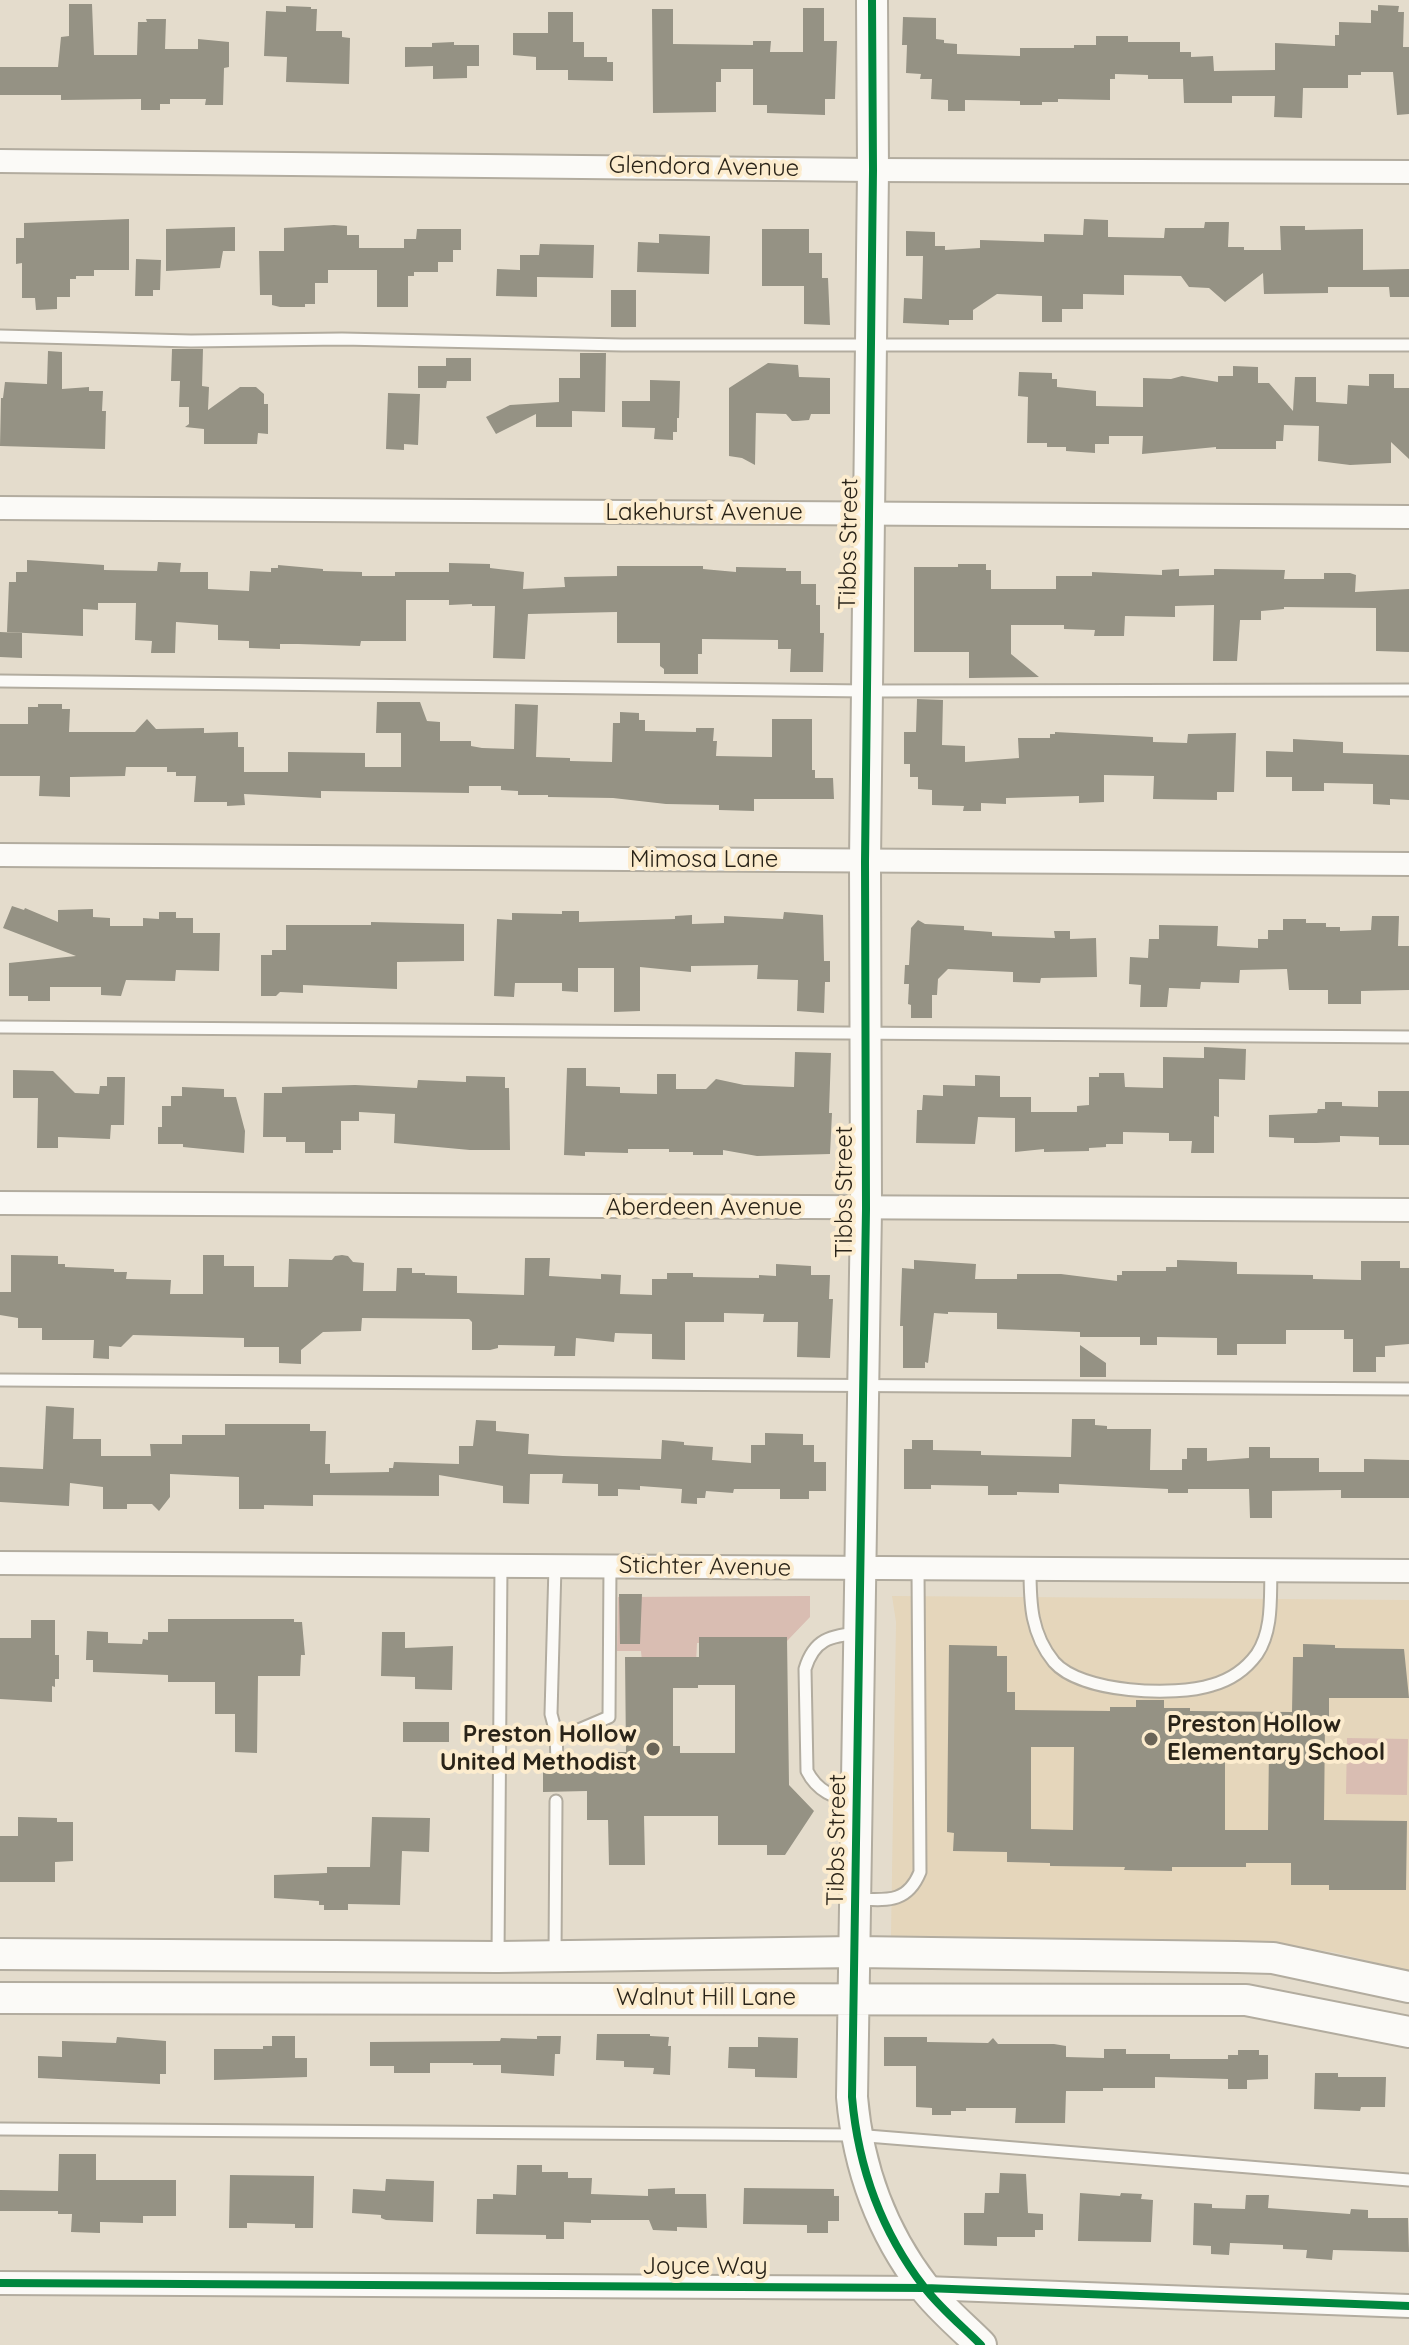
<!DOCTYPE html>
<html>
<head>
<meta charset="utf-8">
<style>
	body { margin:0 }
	canvas { display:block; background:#e4dccc }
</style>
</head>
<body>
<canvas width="1409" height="2345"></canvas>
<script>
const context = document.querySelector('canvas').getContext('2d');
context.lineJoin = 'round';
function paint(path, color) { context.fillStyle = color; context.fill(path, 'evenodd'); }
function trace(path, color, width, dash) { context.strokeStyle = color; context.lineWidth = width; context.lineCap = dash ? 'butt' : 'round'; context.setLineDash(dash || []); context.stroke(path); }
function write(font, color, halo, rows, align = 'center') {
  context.font = font + ' Quicksand,sans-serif'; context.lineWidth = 8; context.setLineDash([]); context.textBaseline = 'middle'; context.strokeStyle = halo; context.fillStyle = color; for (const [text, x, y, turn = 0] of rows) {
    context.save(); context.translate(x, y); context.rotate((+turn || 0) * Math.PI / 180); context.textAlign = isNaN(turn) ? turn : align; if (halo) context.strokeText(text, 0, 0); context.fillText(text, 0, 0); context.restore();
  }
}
const built = new Path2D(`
	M892,1596L1409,1600V1971L1333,1952L1247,1942L903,1940L891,1936L896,1622Z`);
const green = new Path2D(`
	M810,1596V1617L787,1641L697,1643L696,1663L642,1662L641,1651H617L618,1597Z
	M1347,1738L1408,1739L1407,1795L1346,1794Z`);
const building = new Path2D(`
	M69,4H92L94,55H137L138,22H147L146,19H166L165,49H198V39L229,42V67L224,68L223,105H205L206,99H170V104H160V110H141V99L61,100V95H0V67H58L61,37L69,36Z
	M1378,5L1399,6L1398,12H1404L1403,47H1409V114L1397,115L1393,72H1361V75H1348V88H1303L1302,118L1274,117L1275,96H1232V103H1184L1183,79H1148V75L1115,74V79H1110V100L1058,99V102H1042V105H1020V101L965,100V111H948V100L931,99L932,79H920L921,74L906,73L907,45H902L903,17L936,18V39L944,40V43L957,44V54L1020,56V48H1074V45H1096V36H1128V42H1180V52H1191V57L1213,56L1214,71L1275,70V43L1335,46V35H1339V22L1371,23V10L1378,11Z
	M286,6L311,7V9H317L316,31H342V37L350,38L349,84L286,82L287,57L264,56L266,11L286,12Z
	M803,8H824V41H837L835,99H825V115L767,113V105H753V69H721V82H716V112L653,113L652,9H673V44L753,45V41H771L770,52H803Z
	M548,12H573V42H584V57H607V62H613V81L568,80V70H536V57L513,55V33H548Z
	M454,42V45H479V66H467V78L433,79V66L405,67V47H432V43Z
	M129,219V270H94V276H76V279H70V297H57V309L36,310L35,298H22V263L16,264V238H24V223Z
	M1084,219L1108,220V237L1164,238L1165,228H1204L1205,222H1229L1228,247H1244V250H1281L1280,226H1305V230L1363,229V270L1409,269V297H1390L1389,287H1328V293L1264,294L1263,273L1225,302L1209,288L1189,287L1181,276L1124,275V295L1083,294V309H1062V322H1042V296L997,294L973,310V320H949V325L903,323L904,298L922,299L923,256H906V231L935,232V246H945V250L980,248V240L1044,242V234L1083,235Z
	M334,225L347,226V235H359V248H404V239H416L417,229H461V250H453V262H438V272H414V276H408V307H377V270H328V283H315V304H305V307H280L272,305V295H260L259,251H284V228Z
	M235,227V251H223L220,268L166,271V229Z
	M762,229H809V253H822V278H828L830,325L804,324V286H762Z
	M659,234L710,236L709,274L637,272L638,242L659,243Z
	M540,244L594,245L593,278L537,277V297L496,296L497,269L520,270V255H539Z
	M136,259L161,260L160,290H153V296H135Z
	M611,290H636V327H611Z
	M172,349H203L202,386L209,387L208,410L240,387H256L264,394V404H268V434L258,433L257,444H204V429L185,427L189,424V407H179L180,381H171Z
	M48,351L62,352V389L89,387V391H103L102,411H106L105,449L0,446L1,398H3L5,382L47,384Z
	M580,353H606L605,412L572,411V427H536V414L496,434L486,417L510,405L559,402V378H580Z
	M446,358H471V381H447L446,388H418V366H446Z
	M768,363L798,365L799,377L830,378V414H811L809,420L797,421H792L786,414L756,413L755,465L742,458L729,456V388Z
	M1233,366L1258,367V383H1269L1293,411L1295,377H1316V402L1347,404L1348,385L1369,386V374H1394V388H1409V459L1391,442V463L1350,465L1318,461L1319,426L1284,425L1283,441H1276V449H1216V447L1142,454L1143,436H1109V444H1095V453L1066,451V447H1047V443H1027L1028,397L1018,396L1019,372L1052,373V379H1057V387L1096,391V406L1143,407V378L1171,379L1182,376L1218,382V376H1233Z
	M650,380L680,381L679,418H677V432H673V440L654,439L655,428L622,427V401H650Z
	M388,393L420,394L418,445L404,444V450L386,449Z
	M27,560L104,565V570L157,571L158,562L181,563L180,572H208V589L249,591L250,571L271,572V568H278V565L323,569V571L362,572V576H395V572H449V563L490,564V568L524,572L523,589L565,587L564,577L617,576V566H703V569L736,572V567L786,568V571H801V584H816V605H820V633H824L823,672H790L791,649H778V640L702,639V654H698V674H664V669L660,666V643H617V612L528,614L525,659L493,658L495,606H472V604L449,605V600H406V641H361L360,646L298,644H280V649L249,648V641L218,640V625L176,622L175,653H151L152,641L135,640L136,603H98V610L83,609V636L7,632L9,582H16V572H27Z
	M958,564H986V570H991V589H1056V576H1092V572L1162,575V570L1179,569V576L1214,575V569L1285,570L1284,579H1324V573H1350L1356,575L1355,592L1409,589V652L1376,651V608L1284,607V609L1261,611V620H1240L1237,661H1213L1214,605L1175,606V617L1125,616L1124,636H1094L1095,630L1064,629V625H1011V654L1039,677L969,678V652H914V567H958Z
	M0,632L22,633V658L0,657Z
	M917,699L943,700L942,745L965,746V762L1019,758L1018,738H1050V734H1055V732L1153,737V742L1187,743L1188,734L1236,733L1234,792H1217V800L1153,799L1154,776L1104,775V802L1079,803V796L1006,798V804L981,803V811H963L964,806L932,805V790L918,789V777H910V764H904V732H916Z
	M377,702H420L427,721L440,722V741H471V746L482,748L514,749L515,704L538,705L536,757L570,758V761L612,762L613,723H620V712L639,713V720H645V731L696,732V728H714L713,741H717L716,756L772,757V719H812V770H815V778H833L834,799H754V811L719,810V805L666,804L613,798L548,797V795H518V791L501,790V786H469V793L321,791V798L244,794L245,805L227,806V802H194L196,776H176V772H167V767H126L125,776L70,777V797L39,796L40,776H0V724H28V707H38V704H62V709H70L69,732H135L147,719L156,729L204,728V733L238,732V747H244V772H288V752L365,753V767H401V733H376Z
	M1293,739L1343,742V753L1409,755V800L1390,799V805L1373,804V784L1324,783V791H1292V777H1266V751L1293,752Z
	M12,906L24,910L25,908L58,922V910L93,909V917L110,918V926H143V918L159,919V912H176V918H193V933H220L219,971L176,970L175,981L126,980L121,996L101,995V987H50V1001H28V996H9V963L76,956L3,928Z
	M562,911H579V922L675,919V916L692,915V924L724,923V916L783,919L784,912L823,915L824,961H830V982H825L824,1013L797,1011L798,980L757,979L758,965L691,966V972L640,967V1011L614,1012V968H578V992L562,991V983H515L514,997L494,996L497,919L512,920V913L562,914Z
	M1372,916H1399L1398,946H1409V990L1361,991V1004H1328V990H1289L1287,969L1240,970L1239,983L1201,982L1200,989L1169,988L1167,1007H1140L1141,985L1129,984L1130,957L1148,958L1149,939H1159V925L1218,926L1217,946L1258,948V939H1268V930H1283V919H1306V923H1326V927H1340V931L1371,930Z
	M918,920L925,924L964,926V930L992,932V936L1055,938L1054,931H1070V939L1096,938L1097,977L1041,978L1040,983L1013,982V972L948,969L938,979L937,995H932V1018H911V1005L908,1004L909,984H904L905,965H909L911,928Z
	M371,922L464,924V961L397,962V989L303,985V993L280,992L276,996H261V955H272V950H286V925H371Z
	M1204,1047L1246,1049L1245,1080L1219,1079V1117L1214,1116V1153H1191L1192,1141H1169V1133L1123,1132V1144H1106V1147L1089,1148V1151L1044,1152V1149L1015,1152V1118L978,1117L975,1144L916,1143L917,1110H922L923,1095L943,1096V1085L975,1086V1075L1000,1076V1097H1031V1112H1077V1106L1089,1105V1077H1099V1073H1124L1125,1087L1163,1088V1057L1204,1058Z
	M795,1052L831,1053L829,1113H832L830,1154L757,1156L723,1150V1155H693V1152H669V1149H628V1153L585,1152V1156L564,1155L567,1068H586V1086L620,1087V1093L657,1094V1074H676V1089H706L716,1079L744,1085L794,1087Z
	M13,1070L53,1071L75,1093L99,1094L100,1086H107V1077H125L124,1125H111L110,1139L58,1137V1148H37L38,1098H13Z
	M466,1076L505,1077V1088H509L510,1150H470L394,1143L395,1114L359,1112V1121H341V1150H333V1153H305V1142H286V1137H263L264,1093H282V1087L355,1085L417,1088L418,1080L466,1082Z
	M182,1087L224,1089V1097H236L245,1131L244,1153L183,1147V1144H158V1127H162V1106H171V1096H182Z
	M1378,1091H1409V1145H1379V1137L1340,1136V1142L1316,1143H1294V1138L1269,1137V1115L1317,1113L1318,1109H1325V1102H1342V1106L1378,1107Z
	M11,1255L58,1256V1264H65V1267L114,1269V1272H127L126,1279L171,1280L170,1294H203V1255H224V1266H254V1287H288L289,1259L332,1260L335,1256L342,1255L348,1256L353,1262L364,1263L363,1291H396L397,1268H412V1273H425V1275L457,1276V1293L524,1295L525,1258H550L549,1276L601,1279V1274L621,1275L620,1294L652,1295V1279H667V1273H693V1277L759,1278V1275L776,1276V1264L811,1266V1275H830L829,1299H833L830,1358L797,1357L798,1322H763L764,1314L724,1313V1322H685V1360L652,1359V1334L615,1333L614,1342L576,1338L575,1356H554L555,1346L498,1345V1348L490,1350H472V1322L469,1319L362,1318L361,1331L323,1332L301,1350V1364L279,1363V1347H244V1338L133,1335L121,1347L109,1346V1359L93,1358L94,1340H42V1328H18V1318L0,1315V1292H11Z
	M914,1260L976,1264L975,1279H1017V1274H1061L1117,1281V1275H1122V1271H1166V1267H1177V1260L1237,1262V1274L1313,1275V1279L1361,1280V1261H1400V1268H1409V1344L1385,1346V1357H1376V1372H1353V1339H1344V1330H1286V1344H1237V1355H1217V1338L1157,1337V1345H1140V1337H1080V1332L997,1329V1313L948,1312V1314L934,1313L928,1363L925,1362V1368H903V1326H900L902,1268L914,1269Z
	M1080,1345L1106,1363V1377H1080Z
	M46,1406L74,1408L73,1439H101V1456H151L150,1444H182V1435H225V1424H310V1431H326L325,1464H330V1473L389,1472V1468H393L394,1462L459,1464V1446H473L476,1420L496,1421V1431L529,1434L528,1454L563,1456L661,1459L662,1440L684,1442V1445L713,1447L712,1460L751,1463V1445H765V1433L803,1434V1445H814V1462H826V1491H809V1499H780V1489H734L733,1493L706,1491L705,1498H697V1504L681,1503L682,1489L640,1486V1490L618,1489V1496H598V1484L562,1483L563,1474H530L529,1504L503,1503V1486L439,1475V1496L313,1495V1506L264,1505V1509H239V1477L170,1474V1497L159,1511L152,1504H127V1509H103V1487L70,1483L69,1506L0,1502V1467L43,1469Z
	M1072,1419H1095V1425L1107,1426V1429H1151L1150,1470H1182V1459H1187V1448H1207V1461L1249,1458V1447H1270V1458H1319V1472H1364V1459L1409,1460V1498H1341V1490L1272,1491V1518H1250L1249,1489H1188V1493H1168V1489L1059,1484V1493L1017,1492V1495H988V1486L931,1485V1489H904V1449H912V1440H933V1450L981,1451V1455L1071,1457Z
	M619,1594H642L640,1644H620Z
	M168,1619H294V1622H302L305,1655H301L300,1676H258L257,1753L235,1752V1714H215V1682H168V1675L93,1672V1660H86L87,1631L108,1632V1643L142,1644L143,1639L148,1640V1632H168Z
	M31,1620H55V1655H59V1679H55V1687L52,1686V1702L0,1699V1638H31Z
	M382,1632H405V1648L453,1646L452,1690L415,1689V1677L381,1676Z
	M699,1637H787L789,1785L814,1811L785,1855H767V1845H718V1816H644L645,1865H609L608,1820H587V1791L543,1792V1765L557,1769L570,1765V1771L609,1770V1752H626L625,1657H699ZM698,1685H735V1753H680V1746H673V1688H698Z
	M1303,1644L1335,1645V1648L1404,1649L1409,1698H1329V1719H1325L1324,1820L1407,1821L1406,1890H1329V1885H1291V1863H1246V1867H1172V1871L1124,1870L1125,1867L1050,1866V1863L1007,1862V1852L953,1851L954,1833L947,1832L949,1645L997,1646V1656H1007V1692H1015V1710L1110,1711V1707H1136V1700H1164V1708H1190V1711L1292,1712L1293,1657H1303ZM1031,1747H1074L1073,1830L1031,1829ZM1225,1747H1269L1268,1830H1225Z
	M403,1722H449V1742H403Z
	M18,1817L57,1818V1822H73V1861L55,1862V1882H0V1836H18Z
	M372,1817L430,1818L429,1852L402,1851L400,1905L348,1904V1910H324V1905H319V1901L274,1898V1875L327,1873V1867H370Z
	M597,2034H650V2036L669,2037L668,2046H671L670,2075L653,2074L654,2068L624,2067V2061L596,2060Z
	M272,2036H295V2058H307V2077L214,2080V2049H263V2046H272Z
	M537,2036H561L560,2054H555L554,2076L501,2073V2065H473V2063H430V2073H394V2066H370V2042L500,2041L501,2038L537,2039Z
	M117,2037L166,2041V2074H160V2084L38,2078V2056L62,2057V2041L116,2043Z
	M758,2037L798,2038L797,2078L755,2077V2069L728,2068L729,2047H758Z
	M884,2037H927V2042L988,2043L993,2038L998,2044H1054L1066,2046V2057L1104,2058V2049H1126V2054H1170V2059H1228V2055H1238V2050H1259V2055H1268V2079L1247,2080V2089H1228V2079L1155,2077V2088H1103V2091H1066L1065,2123H1015L1016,2108H966V2111H951V2115H932V2108L916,2107V2066H884Z
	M1315,2073H1338V2077H1386L1385,2107H1361L1360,2111L1314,2109Z
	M59,2154H96V2180H176V2216H143V2223L100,2222V2233L71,2232L72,2214H58V2211H0V2190L58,2191Z
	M517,2165H542V2172H568V2178H592L591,2194L648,2196V2189L675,2188V2194H706L707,2228L677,2227V2231L653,2230L649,2220H591V2223L564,2222V2239H546V2235L476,2234L477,2199H493V2194L516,2195Z
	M1000,2173L1026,2174L1028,2213L1043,2214V2230H1035V2237H997V2246L964,2245V2213H984L985,2193H999Z
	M230,2175L314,2176L313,2228H295V2224L247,2223V2228H229Z
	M386,2179L434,2181L433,2222L386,2220L381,2218V2215L352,2213L353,2189L385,2191Z
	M744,2188L834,2189V2196H839V2221H828V2233H807V2225L743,2224Z
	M1080,2193L1120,2196L1121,2193L1142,2194L1141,2199L1153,2200L1151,2242L1078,2241Z
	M1246,2195H1269L1268,2208L1350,2214L1351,2209L1368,2210V2218H1408L1409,2252L1333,2250L1332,2260L1306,2258L1307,2250L1283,2249V2245L1230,2243L1229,2255L1211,2254V2246L1193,2245L1194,2203L1212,2204V2208L1245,2209Z`);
const lane = new Path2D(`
	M0,336L191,341L342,339L622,345H1409
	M0,681L867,691L1409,690
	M0,1027L1409,1037
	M0,1380L1409,1389
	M555,1566L551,1714L556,1733L574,1732L609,1717L610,1566
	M1030,1569C1030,1604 1031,1634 1054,1662C1081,1693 1175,1697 1212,1685C1230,1680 1246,1669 1257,1654C1273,1630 1270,1598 1271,1571
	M556,1733L557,1761
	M855,1802C834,1798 817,1791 807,1771L805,1669C814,1639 830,1636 859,1633
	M856,1899C886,1900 907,1904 920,1872L918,1569
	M498,1956L501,1565
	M555,1956L556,1801
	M0,2129L855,2135L1409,2180`);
const street = new Path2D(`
	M0,161L873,170L1409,172
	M0,508L1409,517
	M0,855L1409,864
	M0,1203L1409,1210
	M0,1563L1409,1571
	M0,2283L925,2288L1409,2306`);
const secondary = new Path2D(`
	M872,0L873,170L865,861L866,1209L852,2097C858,2166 881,2231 924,2287C940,2308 962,2326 981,2345
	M0,1954L498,1957L855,1952L1237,1957L1273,1958L1409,1987
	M0,1998L1246,2000L1409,2032`);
const cycleway = new Path2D(`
	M872,0L873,170L865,861L866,1209L852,2097C858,2166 881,2231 924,2287C940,2308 962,2326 981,2345
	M0,2283L925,2288L1409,2306`);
const markers = [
	[1151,1739,8,"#6a6457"],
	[653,1749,8,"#6a6457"]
];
const streetNames = [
	["Glendora Avenue",704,167,1],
	["Lakehurst Avenue",704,513],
	["Tibbs Street",849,544,-89],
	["Mimosa Lane",704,860],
	["Tibbs Street",845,1192,-90],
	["Aberdeen Avenue",704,1208],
	["Stichter Avenue",705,1567,1],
	["Tibbs Street",837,1840,-89],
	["Walnut Hill Lane",706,1998],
	["Joyce Way",705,2267]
];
const poiNames = [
	["Preston Hollow",1167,1725],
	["Elementary School",1167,1753],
	["Preston Hollow",637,1735,"right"],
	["United Methodist",637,1763,"right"]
];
paint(built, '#e5d6bb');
paint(green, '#d9bdb2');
paint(building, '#959284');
trace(lane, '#b2ac9f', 15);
trace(street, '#b2ac9f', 26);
trace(secondary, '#b2ac9f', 34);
trace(lane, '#fbfaf7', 11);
trace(street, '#fbfaf7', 22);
trace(secondary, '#fbfaf7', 30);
trace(cycleway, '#00873e', 8);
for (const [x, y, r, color] of markers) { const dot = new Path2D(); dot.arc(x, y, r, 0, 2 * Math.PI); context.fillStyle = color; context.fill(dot); trace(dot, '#fcecce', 3); }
write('24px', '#292318', '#fcecce', streetNames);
write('bold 24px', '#292318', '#fcecce', poiNames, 'left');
</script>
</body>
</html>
